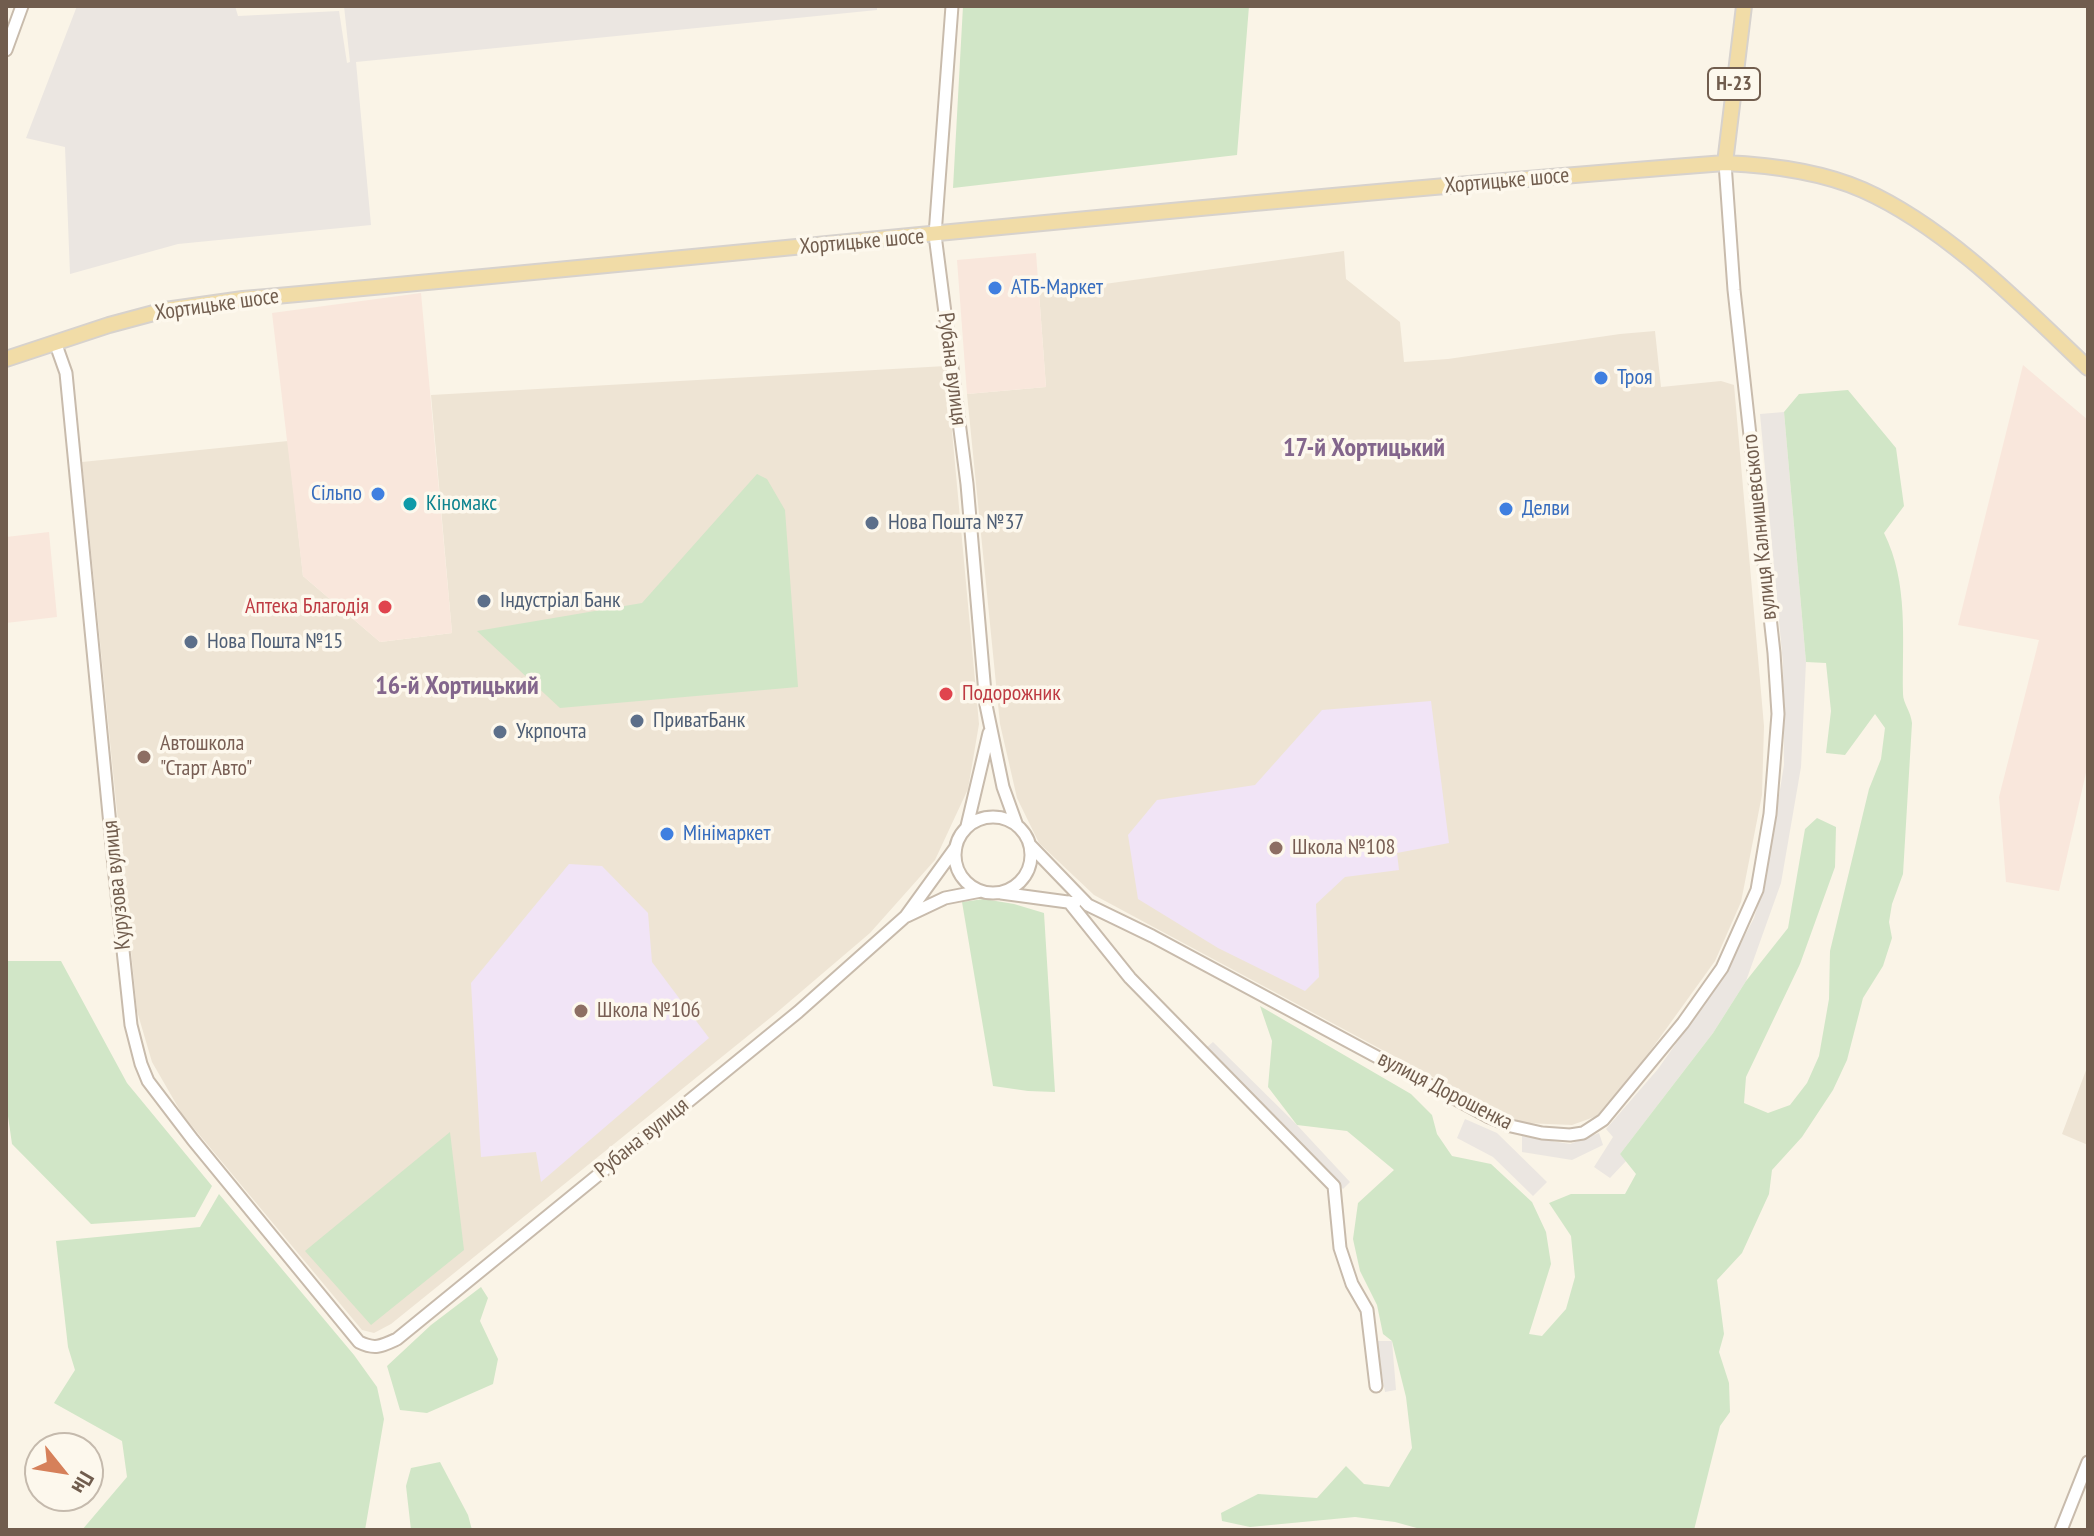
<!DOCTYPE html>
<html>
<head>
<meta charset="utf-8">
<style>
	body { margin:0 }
	#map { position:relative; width:2094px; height:1536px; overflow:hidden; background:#faf4e7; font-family:"PT Sans Narrow",sans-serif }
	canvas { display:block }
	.frame { position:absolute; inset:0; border:8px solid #715d4e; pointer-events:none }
	.north { position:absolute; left:24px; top:1432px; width:80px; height:80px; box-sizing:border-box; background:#fdf8ed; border:2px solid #c5baad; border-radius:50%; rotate:120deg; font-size:22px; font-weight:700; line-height:32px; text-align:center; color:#715d4e }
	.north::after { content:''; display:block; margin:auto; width:28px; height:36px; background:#d6805a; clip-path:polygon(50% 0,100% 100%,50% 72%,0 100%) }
</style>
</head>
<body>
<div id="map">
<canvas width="2094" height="1536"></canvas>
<div class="frame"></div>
<div class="north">Пн</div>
</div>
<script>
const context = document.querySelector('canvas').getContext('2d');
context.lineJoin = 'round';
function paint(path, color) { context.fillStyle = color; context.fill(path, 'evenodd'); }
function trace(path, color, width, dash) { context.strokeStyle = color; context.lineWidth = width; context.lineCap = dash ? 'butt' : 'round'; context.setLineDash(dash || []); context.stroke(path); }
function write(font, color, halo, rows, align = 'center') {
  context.font = font + ' "PT Sans Narrow",sans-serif'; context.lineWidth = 7; context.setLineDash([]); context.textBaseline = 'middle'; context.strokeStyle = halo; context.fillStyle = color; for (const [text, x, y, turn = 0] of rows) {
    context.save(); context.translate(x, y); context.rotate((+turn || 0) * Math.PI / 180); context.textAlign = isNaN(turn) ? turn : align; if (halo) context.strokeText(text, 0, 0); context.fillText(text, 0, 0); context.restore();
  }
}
const residential = new Path2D(`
	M1344,251L1346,279L1400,322L1404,362L1448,359L1620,334L1655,331L1661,387L1721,381L1734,385L1764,726L1762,795L1741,902L1715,961L1643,1061L1597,1116L1572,1125L1524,1123L1496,1111L1094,895L1039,843L1017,798L1000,724L967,394L1046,387L1039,293Z
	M946,366L979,724L968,789L935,860L870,933L775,1014L391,1324L374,1333L362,1330L182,1114L152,1062L137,1011L82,462L288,441L303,576L380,642L452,633L431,395Z
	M2088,1065V1145L2062,1134Z`);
const commercial = new Path2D(`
	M1036,253L1046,387L967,394L957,260Z
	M421,293L452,633L380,642L303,576L272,313Z
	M2023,365L2088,420L2086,458L2088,460V764L2059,891L2006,882L1999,797L2039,640L1958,625Z
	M49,532L57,617L6,623V537Z`);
const industrial = new Path2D(`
	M77,6H235L238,16L339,11L347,63L350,62L344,6H877V10L356,62L371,225L178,244L70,274L65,147L26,138Z
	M1784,412L1806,662L1801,767L1781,883L1746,981L1713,1033L1620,1154L1627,1160L1610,1178L1594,1167L1613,1137L1606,1129L1658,1069L1723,977L1754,918L1765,881L1784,765L1783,664L1760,414Z
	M1213,1042L1297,1125L1350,1182L1343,1189L1206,1048Z
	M1465,1119L1497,1133L1547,1182L1533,1196L1493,1157L1457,1138Z
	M1599,1133L1603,1145L1572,1160L1522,1152V1136L1570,1144Z
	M1376,1341H1392L1396,1390L1385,1392Z`);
const education = new Path2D(`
	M1431,701L1449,843L1397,853L1399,870L1345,877L1316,904L1319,977L1305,991L1218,948L1138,899L1128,835L1157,800L1255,785L1322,710Z
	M569,864L602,866L648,913L652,962L709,1038L541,1182L536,1152L481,1157L471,983Z`);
const green = new Path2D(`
	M963,6H1249L1237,155L953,188Z
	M1848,390L1896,448L1904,506L1884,533C1909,583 1902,640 1903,694C1903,703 1911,712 1912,723L1903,874L1892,904L1889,922L1892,938L1883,966L1863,998L1847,1060L1833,1090L1802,1137L1772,1170L1769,1194L1742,1253L1717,1280L1724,1334L1719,1352L1729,1383L1730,1412L1720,1426L1694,1530H1424L1395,1522L1355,1517L1250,1527L1222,1521L1221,1513L1258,1494L1317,1498L1346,1466L1364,1484L1389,1487L1412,1448L1406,1397L1392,1341L1383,1334L1377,1305L1360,1271L1353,1239L1358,1203L1394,1170L1347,1131L1297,1125L1268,1087L1272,1041L1260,1006L1411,1094L1432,1115L1437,1134L1452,1156L1491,1164L1532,1202L1546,1232L1551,1264L1529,1334L1542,1336L1566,1309L1575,1277L1571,1236L1549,1203L1571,1194H1625L1636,1174L1620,1154L1713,1033L1746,981L1788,928L1805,829L1817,818L1836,827L1835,867L1800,964L1746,1077L1744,1103L1768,1113L1790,1105L1807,1083L1819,1056L1829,999L1830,951L1869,789L1881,759L1885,728L1875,714L1845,755L1826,753L1831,711L1826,663L1806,662L1784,412L1799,394Z
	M757,474L767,479L785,510L798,687L560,708L477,631L642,603Z
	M984,899L1014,904L1044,913L1055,1092L1028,1091L993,1086L962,902Z
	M6,961H61L127,1083L212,1186L195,1217L91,1224L12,1144L6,1102Z
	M450,1132L464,1250L371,1325L305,1251Z
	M219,1194L354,1355L377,1387L384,1419L365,1530H82L127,1477L122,1441L54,1403L75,1370L68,1347L56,1241L200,1227Z
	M481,1287L488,1298L480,1321L498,1359L493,1384L427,1413L400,1410L387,1366L431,1325Z
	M440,1462L468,1515L472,1530H411L406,1486L411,1468Z`);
const minor = new Path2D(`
	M952,6L935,235L967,484L986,705L1003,787L1016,823
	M6,50L22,6
	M55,342L66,373L114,866L131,1025L141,1064L148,1081L193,1140L359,1342C375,1350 382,1346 397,1339L798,1012L906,916L956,847
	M955 855a38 38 0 1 1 76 0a38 38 0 1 1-76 0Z
	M967,826L989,733
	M1030,845L1088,905L1152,936L1487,1116L1511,1126L1542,1133L1570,1135L1583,1133L1603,1120L1683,1023L1722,968L1757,890L1770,814L1778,714L1774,653L1734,290L1725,163
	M1001,893L1075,903
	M1069,902L1130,978L1334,1186L1340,1248L1352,1284L1367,1310L1376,1386
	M907,916L945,898L981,891
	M2061,1530L2088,1462`);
const major = new Path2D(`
	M1725,163L1744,6
	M6,359L109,325L165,310L243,299C737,255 1230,201 1725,163C1770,165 1820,171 1863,190C1946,227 2022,305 2088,368`);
const markers = [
	[995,288,8,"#3f7fe0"],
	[1601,378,8,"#3f7fe0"],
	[378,494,8,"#3f7fe0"],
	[410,504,8,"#0f9aa8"],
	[1506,509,8,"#3f7fe0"],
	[872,523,8,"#5c6f8a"],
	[484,601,8,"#5c6f8a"],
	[385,607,8,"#e0444e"],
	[191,642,8,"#5c6f8a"],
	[946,694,8,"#e0444e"],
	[637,721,8,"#5c6f8a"],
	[500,732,8,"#5c6f8a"],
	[144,757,8,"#8d6e63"],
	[667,834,8,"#3f7fe0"],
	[1276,848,8,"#8d6e63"],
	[581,1011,8,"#8d6e63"]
];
const shields = [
	[1734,84,52]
];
const shieldNames = [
	["Н-23",1734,84]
];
const streetNames = [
	["Хортицьке шосе",1507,181,-5],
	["Хортицьке шосе",862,242,-5],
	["Хортицьке шосе",217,305,-8],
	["Рубана вулиця",952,369,83],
	["вулиця Калнишевського",1760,527,-96],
	["Курузова вулиця",117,885,-96],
	["вулиця Дорошенка",1445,1091,27],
	["Рубана вулиця",642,1138,-39]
];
const shopNames = [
	["АТБ-Маркет",1011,288],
	["Троя",1617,378],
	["Сільпо",362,494,"right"],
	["Делви",1522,509],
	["Мiнiмаркет",683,834]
];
const cultureNames = [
	["Кіномакс",426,504]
];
const serviceNames = [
	["Нова Пошта №37",888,523],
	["Iндустрiал Банк",500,601],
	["Нова Пошта №15",207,642],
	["ПриватБанк",653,721],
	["Укрпочта",516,732]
];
const healthNames = [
	["Аптека Благодiя",369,607],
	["Подорожник",962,694,"left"]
];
const educationNames = [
	["Автошкола",160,744],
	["\"Старт Авто\"",160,769],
	["Школа №108",1292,848],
	["Школа №106",597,1011]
];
const quarterNames = [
	["17-й Хортицький",1364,449],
	["16-й Хортицький",457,687]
];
paint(residential, '#eee4d4');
paint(commercial, '#f9e7dc');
paint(industrial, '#ebe6e1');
paint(education, '#f1e4f6');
paint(green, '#d1e6c7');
trace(minor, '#c8bbac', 15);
trace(major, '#d7d2cd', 18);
trace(minor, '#fff', 11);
trace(major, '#f1dca7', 14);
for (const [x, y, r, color] of markers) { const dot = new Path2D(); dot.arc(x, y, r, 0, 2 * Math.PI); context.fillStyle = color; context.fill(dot); trace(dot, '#fdf8ed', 3); }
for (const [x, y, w] of shields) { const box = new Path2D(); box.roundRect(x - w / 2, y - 16, w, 32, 6); context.fillStyle = '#fdf8ed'; context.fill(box); trace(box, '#715d4e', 2); }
write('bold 20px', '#715d4e', null, shieldNames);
write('22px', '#715d4e', '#fdf8ed', streetNames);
write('22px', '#366cbe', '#fdf8ed', shopNames, 'left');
write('22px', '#0d838f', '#fdf8ed', cultureNames, 'left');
write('22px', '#4e5e75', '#fdf8ed', serviceNames, 'left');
write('22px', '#be3a42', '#fdf8ed', healthNames, 'right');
write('22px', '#785e54', '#fdf8ed', educationNames, 'left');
write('bold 26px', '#83668c', '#fdf8ed', quarterNames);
</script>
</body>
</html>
